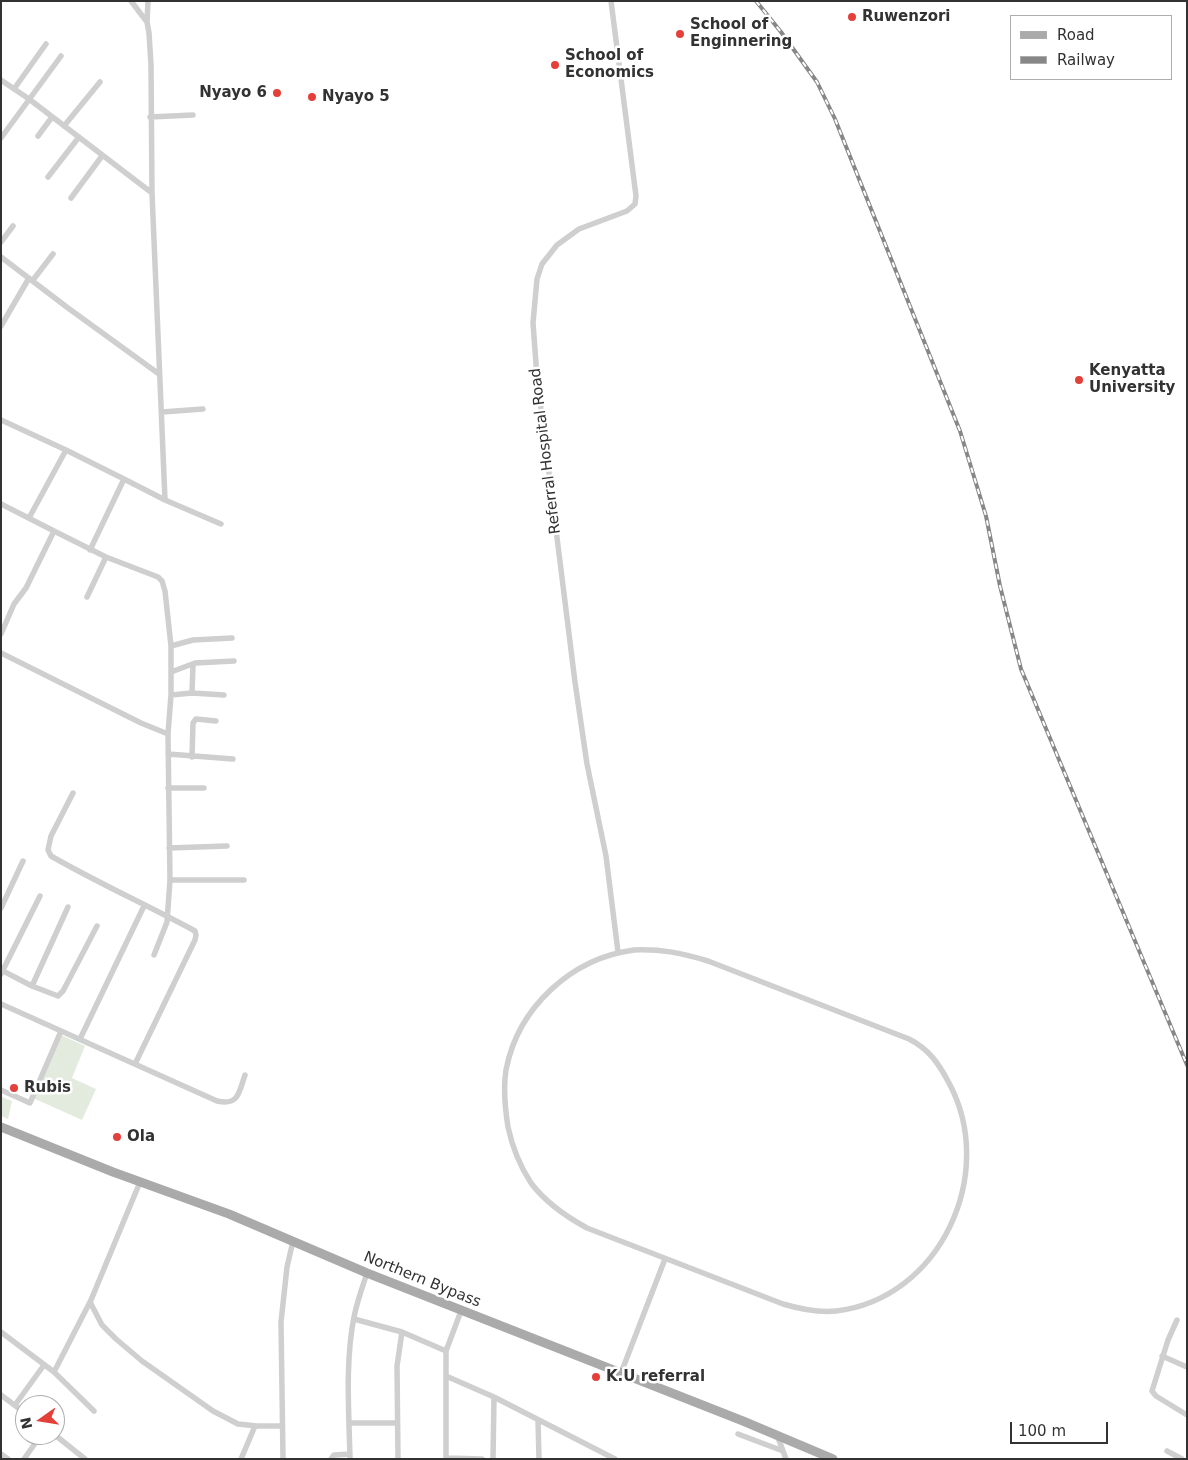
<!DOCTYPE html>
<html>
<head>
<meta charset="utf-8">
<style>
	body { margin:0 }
	#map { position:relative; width:1188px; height:1460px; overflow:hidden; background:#fff; font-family:"DejaVu Sans",sans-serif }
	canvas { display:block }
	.frame { position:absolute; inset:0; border:2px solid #323232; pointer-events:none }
	.legend { position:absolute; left:1010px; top:15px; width:162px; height:65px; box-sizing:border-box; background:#fff; border:1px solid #adadad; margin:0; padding:6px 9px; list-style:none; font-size:15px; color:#323232 }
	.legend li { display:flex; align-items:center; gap:10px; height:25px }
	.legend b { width:25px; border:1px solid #adadad }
	.north { position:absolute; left:15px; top:1395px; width:50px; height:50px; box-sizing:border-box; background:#fff; border:1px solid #adadad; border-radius:50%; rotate:257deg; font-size:14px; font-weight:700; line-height:20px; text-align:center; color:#323232 }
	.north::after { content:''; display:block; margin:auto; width:18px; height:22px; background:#e34039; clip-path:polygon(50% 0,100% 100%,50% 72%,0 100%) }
	.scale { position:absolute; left:1010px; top:1422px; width:98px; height:22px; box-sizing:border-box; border:2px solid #323232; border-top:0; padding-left:6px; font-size:15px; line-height:18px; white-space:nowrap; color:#323232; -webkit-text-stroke:4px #fff; paint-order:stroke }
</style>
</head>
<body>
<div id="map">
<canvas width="1188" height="1460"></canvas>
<div class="frame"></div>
<ul class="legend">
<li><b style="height:6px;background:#aaa"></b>Road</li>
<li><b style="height:6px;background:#878787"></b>Railway</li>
</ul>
<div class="north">N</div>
<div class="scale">100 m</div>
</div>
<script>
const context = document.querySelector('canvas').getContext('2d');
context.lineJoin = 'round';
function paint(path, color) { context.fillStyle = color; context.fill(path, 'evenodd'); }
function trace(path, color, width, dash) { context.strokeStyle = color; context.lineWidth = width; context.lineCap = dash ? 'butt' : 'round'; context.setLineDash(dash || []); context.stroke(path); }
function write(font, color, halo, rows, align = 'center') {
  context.font = font + ' "DejaVu Sans",sans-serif'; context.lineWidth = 5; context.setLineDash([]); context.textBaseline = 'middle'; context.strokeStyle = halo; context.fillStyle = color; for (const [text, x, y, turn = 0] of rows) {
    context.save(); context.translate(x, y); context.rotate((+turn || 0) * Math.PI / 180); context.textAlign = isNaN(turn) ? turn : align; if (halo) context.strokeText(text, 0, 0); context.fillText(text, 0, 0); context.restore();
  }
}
const green = new Path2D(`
	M61,1035L85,1046L72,1078L96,1089L82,1120L33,1098Z
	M2,1097L12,1101L8,1119L1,1116Z`);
const minor = new Path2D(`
	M131,1L147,22L149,33L151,65L152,193L165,500
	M611,1L636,196L635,204L627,211L579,229L557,245L542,264L537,279L533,323L537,377L575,682L587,764L606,856L618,952
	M147,22L148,1
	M1,80L29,99L152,193
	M14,89L46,44
	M150,117L193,115
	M64,126L100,82
	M38,136L52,117
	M1,138L61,56
	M48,177L79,137
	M71,198L102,156
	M1,242L13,226
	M1,257L68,308L159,374
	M33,280L53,254
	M1,326L29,278
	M162,412L203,409
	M1,420L66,450L124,479
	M1,504L54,531L26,588L14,604L1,634
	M29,518L66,450
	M54,531L106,557L158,577L162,581L165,591L171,646V695L168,734L170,880L167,922L154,955
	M90,550L124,479L165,500L221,524
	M87,597L106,557
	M171,646L193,640L232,638
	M1,653L141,723L168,734
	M171,672L195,663
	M192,693L193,665L195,663L234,661
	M171,695L192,693L224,695
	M168,754L233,759
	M192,757L193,723L196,719L216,721
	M168,788H204
	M73,793L51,836L48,850L51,856C98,883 147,905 195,931L196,935L195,940L135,1064
	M169,848L227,846
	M170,880H244
	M1,908L23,861
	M634,950C662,949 682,953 708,961L909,1039C929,1049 939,1064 949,1083C998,1174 940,1299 836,1311C817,1313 800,1309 783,1304L587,1228C565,1216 546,1203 531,1183C520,1166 512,1146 508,1127C505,1108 503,1088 506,1070C518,1007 572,958 634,950Z
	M1,970L32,986L58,996L63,991L97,926
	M1,974L40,896
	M32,986L68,907
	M1,1004L217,1101C239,1106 239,1092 245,1075
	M80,1039L144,906
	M1,1090L30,1103L61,1031
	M90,1302L102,1325L116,1339L142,1361L213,1411L238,1424L257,1426H282
	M354,1319L402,1332L446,1351
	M1177,1320L1168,1340L1152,1391L1156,1396L1187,1415
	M1,1332L54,1372L94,1411
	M1162,1356L1187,1367
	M54,1372L91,1300L140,1182
	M621,1373L665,1259
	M446,1376L494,1397L615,1459
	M1,1395L25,1413
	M15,1405L44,1365
	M538,1420L539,1459
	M350,1423H396
	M738,1434L783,1451
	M55,1435L85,1459
	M777,1435L786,1459
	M1167,1451L1182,1459
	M1,1454L8,1459
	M446,1458L482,1459
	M24,1459L41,1435
	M241,1459L255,1426
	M283,1459L281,1322L287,1267L293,1241
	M331,1459L334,1455L350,1454
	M350,1459C349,1413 345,1362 354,1317C357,1302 362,1288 367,1273
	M398,1459L397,1366L402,1332
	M446,1459V1351L461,1311
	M493,1459L494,1397`);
const primary = new Path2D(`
	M1,1127L113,1172L229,1214L367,1273L743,1421L833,1459`);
const rail = new Path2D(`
	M756,1L781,32L817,82L835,119L960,431L986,516L1000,586L1021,669L1187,1065`);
const markers = [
	[852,17,5,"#e34039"],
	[680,34,5,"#e34039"],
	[555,65,5,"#e34039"],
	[277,93,5,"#e34039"],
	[312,97,5,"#e34039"],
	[1079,380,5,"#e34039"],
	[14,1088,5,"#e34039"],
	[117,1137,5,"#e34039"],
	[596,1377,5,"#e34039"]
];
const poiNames = [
	["Ruwenzori",862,17],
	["School of",690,25],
	["Enginnering",690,42],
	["School of",565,56],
	["Economics",565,73],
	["Nyayo 6",267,93,"right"],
	["Nyayo 5",322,97],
	["Kenyatta",1089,371],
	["University",1089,388],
	["Rubis",24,1088],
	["Ola",127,1137],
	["K.U referral",606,1377]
];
const streetNames = [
	["Referral Hospital Road",546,451,-97],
	["Northern Bypass",422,1280,22]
];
paint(green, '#e3ebde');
trace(minor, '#cfcfcf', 5.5);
trace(primary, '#aaa', 9);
trace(rail, '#878787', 4);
trace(rail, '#fff', 2, [5.5]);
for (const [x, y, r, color] of markers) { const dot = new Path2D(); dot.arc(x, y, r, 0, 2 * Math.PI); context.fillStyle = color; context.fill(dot); trace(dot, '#fff', 2); }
write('bold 15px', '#323232', '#fff', poiNames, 'left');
write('15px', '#323232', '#fff', streetNames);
</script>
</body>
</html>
